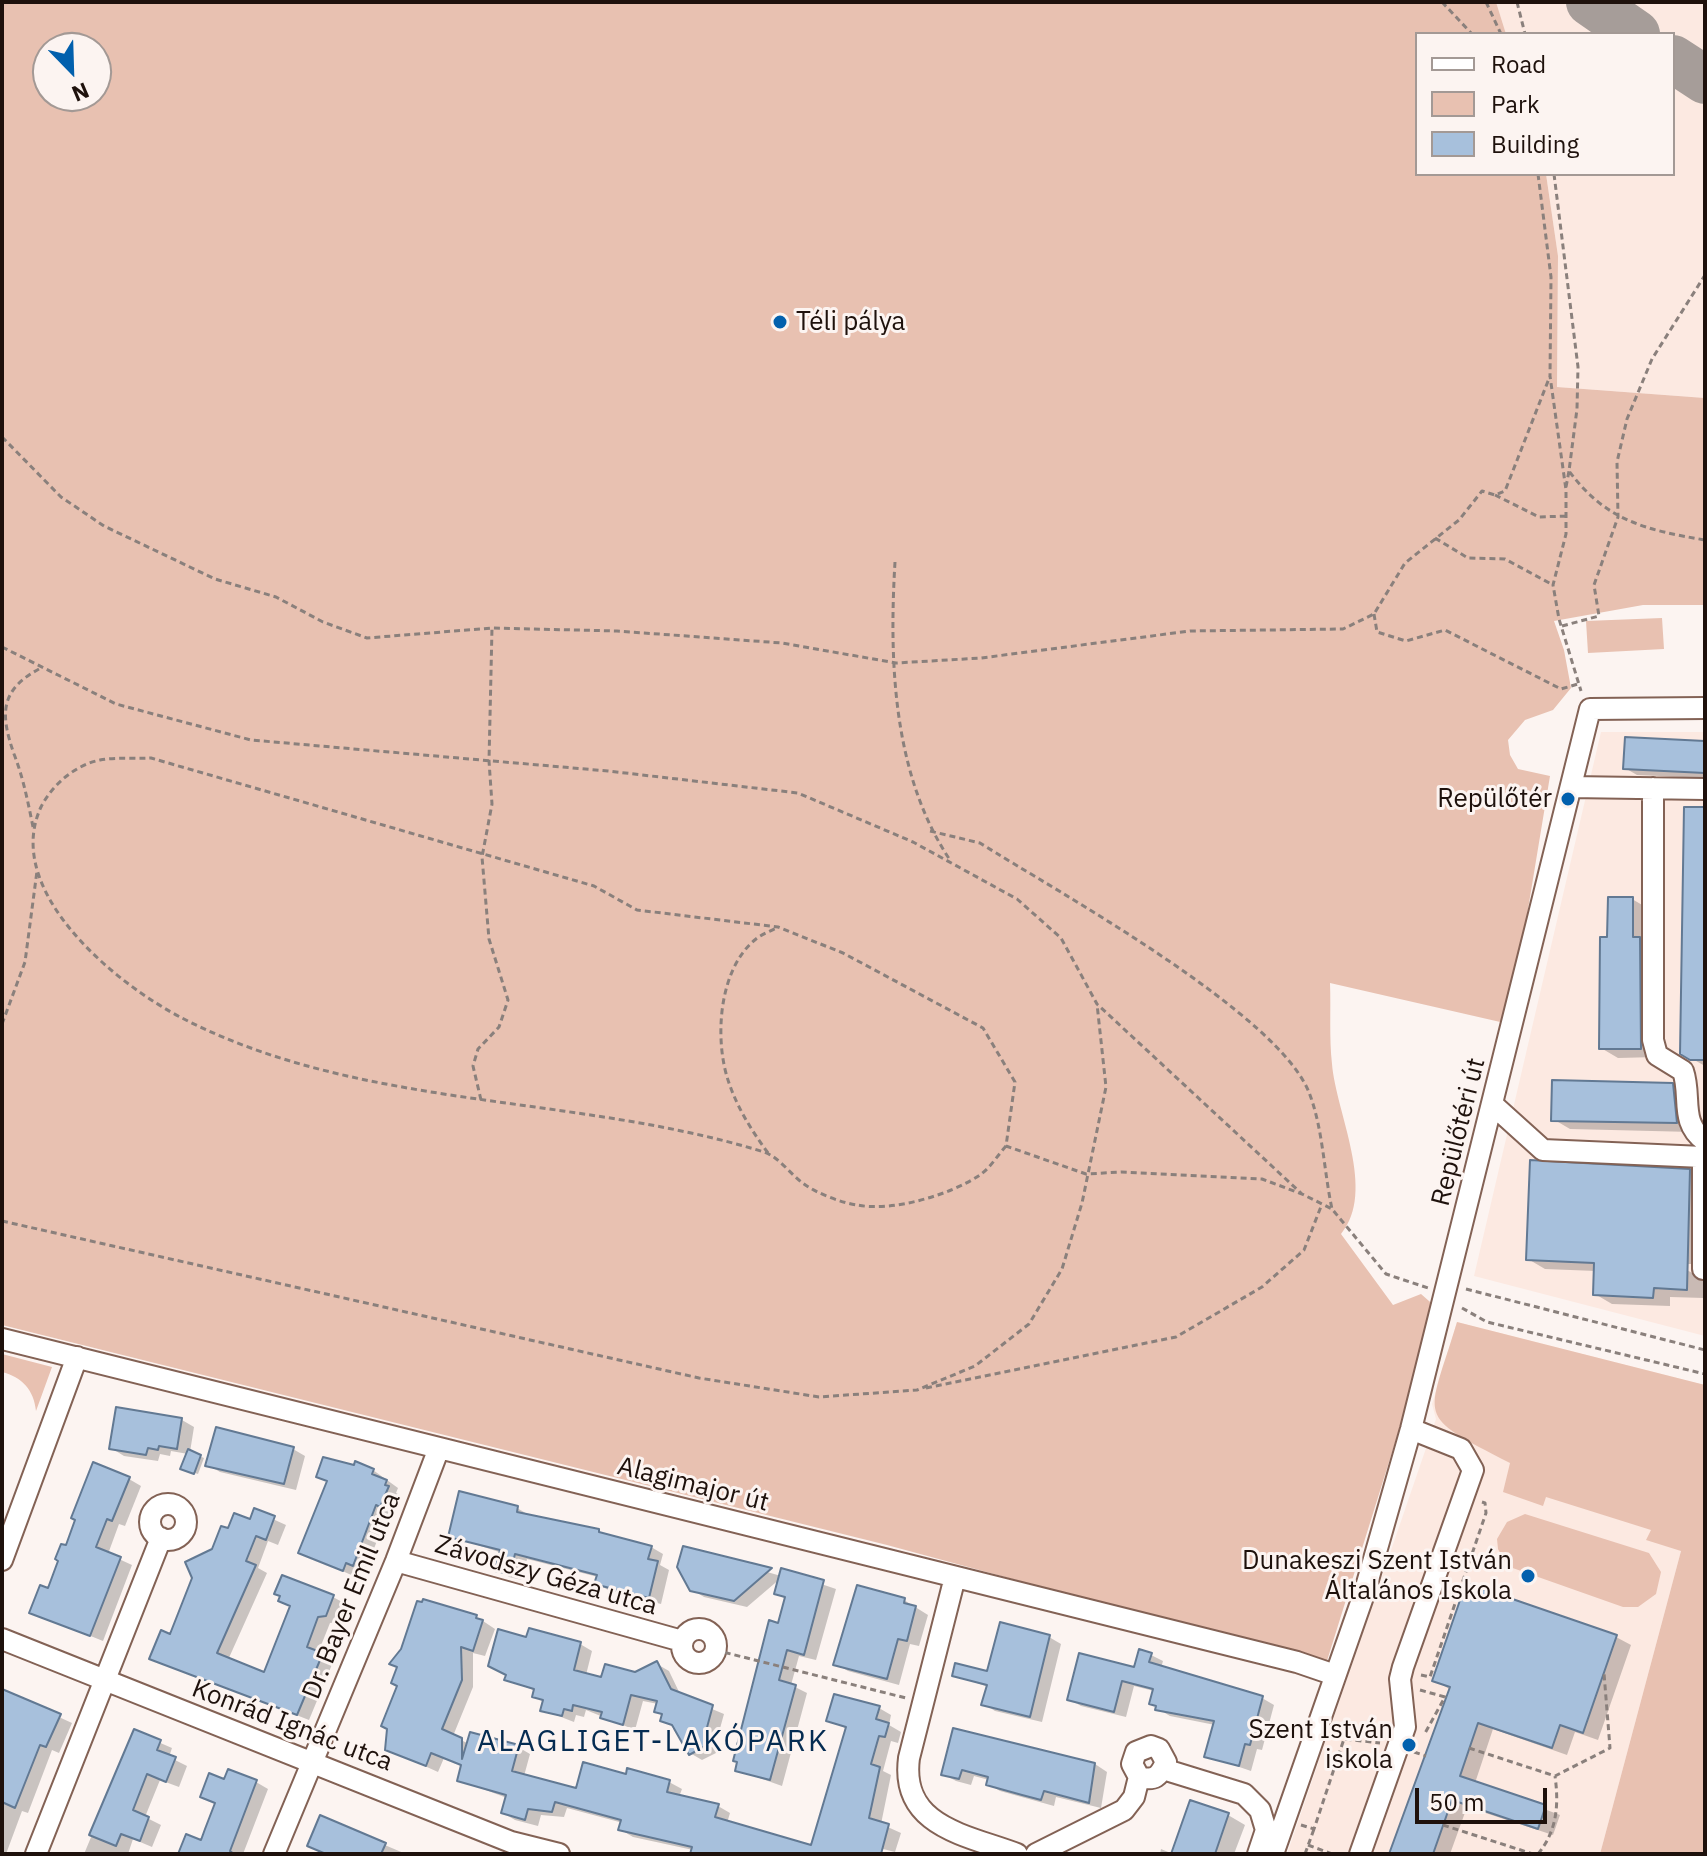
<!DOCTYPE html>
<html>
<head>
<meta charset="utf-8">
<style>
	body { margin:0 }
	#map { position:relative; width:1707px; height:1856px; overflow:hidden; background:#fcf4f1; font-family:"IBM Plex Sans",sans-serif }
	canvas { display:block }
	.frame { position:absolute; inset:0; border:4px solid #1e110c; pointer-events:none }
	.legend { position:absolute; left:1415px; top:32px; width:260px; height:144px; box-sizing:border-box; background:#fcf4f1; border:2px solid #a39995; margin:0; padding:10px 14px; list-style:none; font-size:24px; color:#1e110c }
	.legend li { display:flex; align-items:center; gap:16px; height:40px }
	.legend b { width:40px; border:2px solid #a39995 }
	.north { position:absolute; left:32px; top:32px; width:80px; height:80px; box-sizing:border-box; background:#fcf4f1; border:2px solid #a39995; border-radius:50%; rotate:157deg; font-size:22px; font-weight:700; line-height:32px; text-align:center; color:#1e110c }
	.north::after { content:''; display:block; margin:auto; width:28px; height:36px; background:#0260ad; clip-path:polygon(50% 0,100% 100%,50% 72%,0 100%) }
	.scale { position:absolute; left:1415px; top:1788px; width:132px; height:36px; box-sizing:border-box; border:4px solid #1e110c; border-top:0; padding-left:10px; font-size:24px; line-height:28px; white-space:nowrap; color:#1e110c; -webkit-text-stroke:6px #fcf4f1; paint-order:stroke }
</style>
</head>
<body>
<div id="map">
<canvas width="1707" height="1856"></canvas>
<div class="frame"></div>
<ul class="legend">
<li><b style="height:10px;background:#fff"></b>Road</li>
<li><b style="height:22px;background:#e8c1b1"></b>Park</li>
<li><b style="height:22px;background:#a7c0dc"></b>Building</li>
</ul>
<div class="north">N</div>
<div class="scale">50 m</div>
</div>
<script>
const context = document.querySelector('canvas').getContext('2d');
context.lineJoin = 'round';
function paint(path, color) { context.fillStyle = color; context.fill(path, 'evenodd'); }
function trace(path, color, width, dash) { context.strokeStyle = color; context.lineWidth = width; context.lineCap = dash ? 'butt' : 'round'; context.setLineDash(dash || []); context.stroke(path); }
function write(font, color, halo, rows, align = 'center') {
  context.font = font + ' "IBM Plex Sans",sans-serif'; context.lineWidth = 6; context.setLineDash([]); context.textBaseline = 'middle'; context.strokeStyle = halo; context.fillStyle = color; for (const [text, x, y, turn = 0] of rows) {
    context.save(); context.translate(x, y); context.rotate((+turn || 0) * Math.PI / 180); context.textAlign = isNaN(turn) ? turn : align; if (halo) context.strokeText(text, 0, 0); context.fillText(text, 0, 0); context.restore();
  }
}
const built = new Path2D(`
	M1496,2H1705V398L1557,387L1558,256L1546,174H1673V34H1506Z
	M1601,732H1705V1336L1474,1276Z
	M1457,1322L1705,1385L1681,1551L1600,1854H1287L1436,1419L1432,1404Z`);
const green = new Path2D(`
	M2,2H1496L1506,34H1417V174H1546L1558,256L1557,387L1705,398V605H1643L1554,621L1564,650L1571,688L1553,710L1525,720L1508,740L1510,755L1518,769L1550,776L1509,1024L1330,983C1331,1010 1329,1038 1332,1064C1336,1113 1377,1191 1341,1234L1393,1305L1421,1294L1437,1308L1326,1664L887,1545L2,1325ZM48,48H96V96H48Z
	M1662,618L1664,649L1588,653L1586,621Z
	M1457,1322L1705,1385V1854H1600L1681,1551L1646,1540L1651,1530L1546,1497L1543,1506L1503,1492L1510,1463C1413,1413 1427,1422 1457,1322Z
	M2,1354L52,1367L36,1411C34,1390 22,1377 2,1372Z
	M1525,1514L1649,1553L1661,1572L1656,1594L1638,1607H1623L1507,1566L1498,1549L1497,1539L1507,1522Z`);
const shadow = new Path2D(`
	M1705,743V778L1637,775L1625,768Z
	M1705,809V1066L1682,1053Z
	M1632,899L1649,909L1657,1057L1618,1058L1601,1048L1609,939Z
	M1672,1085L1689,1095L1693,1132L1570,1129L1553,1119Z
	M1689,1171L1705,1180V1264H1688L1687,1270L1704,1280V1298L1670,1297V1306L1612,1304L1595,1294L1596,1271L1545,1269L1528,1259Z
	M118,1409L182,1420L194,1427L190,1452L204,1458L198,1474L186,1470L188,1454L171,1451L170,1456L160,1454L158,1461L124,1456L111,1448Z
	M293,1449L305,1456L296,1490L220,1472L208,1465Z
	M373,1470L398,1488L396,1493L400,1495L393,1512L389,1511L365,1571L359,1569L356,1577L301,1553Z
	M129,1479L141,1486L125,1526L119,1524L108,1554L132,1565L103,1641L31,1612L49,1591L67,1548Z
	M517,1508L529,1515L651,1547L663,1554L660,1565L669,1570L661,1604L608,1590L596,1583L598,1577L527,1559L522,1580L509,1577L498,1570L502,1553L450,1536Z
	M255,1511L286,1525L278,1545L268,1541L258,1568L267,1573L228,1660L265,1674L292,1607L280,1600L333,1597L344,1603L337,1622L330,1623L318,1653L333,1662L309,1720L151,1658L172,1636L214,1550L229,1531L251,1522Z
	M684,1548L781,1576L783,1571L836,1589L816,1660L799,1656L791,1685L807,1693L782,1786L737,1770L786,1599L777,1593L781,1578L747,1607L704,1597L691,1589Z
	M904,1600L928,1615L919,1646L910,1644L899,1685L848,1671L836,1664Z
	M425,1602L477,1617L495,1629L485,1656L473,1653V1687L453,1736L469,1744L518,1747L530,1754L524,1776L577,1790L627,1776L669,1782L682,1789L679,1797L718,1806L730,1813L727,1823L812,1848L847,1729L829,1720L879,1708L891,1715L889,1725L901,1732L898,1743L891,1741L883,1771L891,1775L881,1824L901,1833L895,1852L879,1848L878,1854H695L693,1850L633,1837L621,1830L623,1823L567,1808L564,1817L541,1815L538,1826L515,1820L503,1813L507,1798L459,1780L463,1766L444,1758L438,1772L387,1749L403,1650Z
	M1049,1637L1061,1644L1042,1722L995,1711L984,1704L988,1687L954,1675L989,1674Z
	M1616,1637L1631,1645L1598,1740L1575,1732L1567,1755L1493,1729L1475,1783L1560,1815L1553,1835L1467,1807L1450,1854H1391L1451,1690L1434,1680Z
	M528,1639L580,1644L592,1651L586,1675L603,1680L636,1674L657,1664L669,1671L681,1696L724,1714L716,1743L720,1751L702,1760L690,1753L674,1727L662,1720L663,1715L656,1711L658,1704L643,1701L635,1730L586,1710L584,1717L576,1715L574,1722L543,1710L545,1702L534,1696L536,1691L507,1680Z
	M1151,1655L1163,1661L1161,1668L1262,1698L1274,1705L1262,1750L1257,1749L1251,1771L1207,1756L1215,1725L1170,1716L1158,1709L1154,1691L1134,1686L1126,1717L1081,1706L1069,1699L1135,1669Z
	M2,1691L72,1723L59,1753L52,1750L28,1813L22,1811L6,1854H2Z
	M955,1730L1095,1764L1107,1772L1101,1808L1056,1797L1054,1806L1000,1791L988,1784L989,1780L974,1776L971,1785L956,1781L943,1774Z
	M135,1732L172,1748L169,1757L187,1766L179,1787L160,1780L145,1817L161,1825L152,1847L133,1839L128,1854H84Z
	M225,1782H256L268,1789L243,1854H180L202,1842L216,1804L202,1797Z
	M1228,1815L1245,1825L1234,1854H1160L1161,1849L1173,1854Z
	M321,1818L406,1854H322Z`);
const taxiway = new Path2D(`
	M1590,2L1636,34
	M1673,59L1705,80`);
const building = new Path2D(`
	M1625,737L1705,741V773L1623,769Z
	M1684,807H1705V1060H1690L1680,1054Z
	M1608,897H1633V937H1640L1641,1049H1599L1600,937H1607Z
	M1552,1080L1673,1083L1677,1123L1551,1121Z
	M1530,1160L1690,1169L1687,1290L1654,1288L1653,1298L1593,1295L1594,1263L1526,1260Z
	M116,1407L182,1418L177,1449L159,1446L158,1450L148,1448L146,1455L109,1449Z
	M216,1427L294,1447L284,1484L205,1466Z
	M188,1449L201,1455L194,1474L180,1469Z
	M323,1457L354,1465L355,1461L374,1469L372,1474L387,1480L385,1485L389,1486L380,1507L376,1505L353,1566L346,1563L343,1571L298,1553L327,1481L316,1477Z
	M93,1462L130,1477L112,1521L107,1519L96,1547L121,1557L90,1636L29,1613L40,1585L48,1588L58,1561L55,1559L61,1544L66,1545L75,1520L71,1518Z
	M459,1491L518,1506L517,1512L599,1529V1532L652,1546L648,1559L658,1561L649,1598L594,1584L597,1575L515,1554L510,1574L495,1571L500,1550L448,1537Z
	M254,1508L275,1516L266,1540L256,1536L246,1561L256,1565L217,1653L264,1672L290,1606L278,1601L280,1596L274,1594L282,1575L334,1595L326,1616L318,1617L307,1647L323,1653L297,1715L149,1659L161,1630L170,1634L192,1578L185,1562L212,1549L221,1526L228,1528L234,1513L250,1519Z
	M683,1546L772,1568L734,1601L699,1593L690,1591L677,1567Z
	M781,1568L824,1580L804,1655L787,1650L779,1680L796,1685L770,1780L735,1771L737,1762L733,1761L769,1620L778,1623L785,1597L774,1594Z
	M1466,1583L1617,1635L1583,1733L1560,1725L1552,1748L1478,1723L1460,1776L1546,1805L1538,1829L1452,1800L1433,1854H1389L1450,1687L1432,1681Z
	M857,1585L905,1598L904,1603L916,1606L907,1641L898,1639L887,1679L833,1665Z
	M423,1599L477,1615L476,1618L483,1620L473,1651L461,1647L462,1680L442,1729L462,1738V1759L470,1732L519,1745L512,1771L576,1788L583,1762L626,1774L627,1768L670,1780L667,1792L719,1804L715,1817L811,1845L846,1727L826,1721L834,1694L880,1706L876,1719L889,1723L885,1737L879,1736L871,1764L880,1767L869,1818L889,1824L881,1854H690L692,1847L618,1830L621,1820L555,1802L552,1812L528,1809L525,1820L501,1813L506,1795L457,1781L461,1765L431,1753L426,1766L385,1750L387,1729L381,1726L397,1686L391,1683L397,1667L389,1664L401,1649L417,1601L422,1602Z
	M1000,1622L1050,1635L1030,1717L981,1705L987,1685L952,1676L955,1663L987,1671Z
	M529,1628L581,1642L574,1670L601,1677L605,1664L635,1672L657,1661L671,1689L713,1705L705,1735L709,1744L689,1755L672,1725L660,1721L662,1714L654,1712L657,1701L631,1695L623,1725L600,1718L602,1712L573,1705L572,1711L564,1709L562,1716L540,1711L543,1700L532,1697L534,1689L504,1680L506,1675L488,1666L498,1629L526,1637Z
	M1139,1649L1152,1653L1149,1662L1263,1696L1250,1745L1245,1744L1239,1766L1204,1757L1214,1721L1155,1710L1156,1706L1149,1704L1153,1689L1122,1681L1114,1712L1067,1700L1079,1653L1134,1667Z
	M2,1689L61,1714L46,1747L40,1745L15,1808L2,1802Z
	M953,1728L1095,1763L1089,1803L1044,1791L1041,1800L1022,1795L986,1785L988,1777L962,1770L959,1779L941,1775Z
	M134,1729L161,1740L157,1750L176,1757L166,1782L147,1774L133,1810L149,1817L140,1841L121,1834L116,1846L89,1835Z
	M228,1769L257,1780L230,1851L234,1854H178L186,1834L201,1840L205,1829L215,1803L200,1797L209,1773L224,1779Z
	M1190,1800L1229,1813L1215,1854H1171Z
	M320,1815L386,1843L381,1854H326L307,1846Z`);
const path = new Path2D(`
	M1442,2L1472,34
	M1486,2L1501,34
	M1517,2L1525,34
	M1538,174L1551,277L1550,376L1566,490V534L1553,585L1559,619L1581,691
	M1554,174L1578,367L1577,409L1569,471C1606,521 1646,530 1705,540
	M2,437L61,497L104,526L215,579L276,597L323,622L367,638L492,628L617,631L782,643L896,663L981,658L1190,631L1343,629L1374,614L1405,563L1459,520L1482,491L1495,495L1505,491L1550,376
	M1566,487L1569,471
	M1495,495L1539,517L1566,516
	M1435,538L1468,558L1505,559L1553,585
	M895,562C889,662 893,775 950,860
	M1374,614L1377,632L1406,641L1445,630L1561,689L1578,684
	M1562,626L1599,616L1594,585L1618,517L1617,462L1627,419L1652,359L1705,275
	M2,647L116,704L251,740L608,771L798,793L913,842L1017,899L1061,938L1097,1004L1302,1194L1332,1209L1386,1274L1428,1288
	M33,827C28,802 23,777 14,754C0,714 0,690 39,669
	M930,831L980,843C1056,891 1282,1015 1310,1095C1323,1130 1324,1172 1332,1209
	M2,1024L25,962L37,871
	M481,1100L473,1066L478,1049L499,1027L508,1000L489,939L482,857L492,804L489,761L492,628
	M1006,1146C998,1155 990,1168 980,1175C950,1195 893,1212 857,1205C842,1203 816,1193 804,1184C791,1175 779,1157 764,1152C573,1093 362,1111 182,1018C116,984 2,891 41,807C52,785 75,765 100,760C116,757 135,759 151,758L594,886L637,910L778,927L843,953L983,1028L1015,1082L1006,1146L1086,1174L1121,1172L1262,1179L1302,1194
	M768,1153C752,1131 738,1109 729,1083C714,1041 718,969 756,939C762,934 771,931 778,927
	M2,1221L699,1378L819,1397L917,1390L975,1366L1029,1324L1062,1269L1082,1203L1106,1087L1097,1004
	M1466,1289L1705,1350
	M1462,1308L1487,1322L1705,1374
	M926,1388L1176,1337L1262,1287L1304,1250L1322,1204
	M715,1650L906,1698
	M1421,1675L1430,1677L1486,1513L1485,1503L1482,1502
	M1420,1690L1445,1697L1424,1735
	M1469,1748L1555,1776L1610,1748L1604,1673
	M1414,1752L1426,1756
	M1301,1825L1314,1829L1344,1739L1380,1743
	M1443,1825L1533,1854
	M1308,1845L1332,1854
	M1305,1854L1314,1829
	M1538,1854C1557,1831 1559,1805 1555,1776`);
const minor = new Path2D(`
	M1571,787L1705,789
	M1653,788V1040L1657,1055L1683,1071C1692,1097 1679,1122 1705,1141
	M1492,1104L1543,1150L1703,1157V1269
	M2,1339L1297,1662L1335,1675
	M150 1522a18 18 0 1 1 36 0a18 18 0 1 1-36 0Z
	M2,1560L77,1357
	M396,1561L682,1641
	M955,1577L909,1758C900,1827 967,1835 1017,1854
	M682 1646a17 17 0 1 1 34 0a17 17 0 1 1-34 0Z
	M2,1639L511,1842L559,1854
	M1163,1769L1244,1794L1260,1810L1266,1830L1258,1854
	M36,1854L161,1538
	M274,1854L396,1561L439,1448
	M1036,1854L1124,1810L1134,1797L1139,1777L1132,1764L1136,1752L1151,1746L1159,1749L1166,1762C1159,1777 1155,1781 1139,1777
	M1273,1854L1364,1594L1411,1429L1590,709L1705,708
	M1360,1854L1405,1727L1400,1679L1403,1667L1473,1470L1461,1449L1411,1429`);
const markers = [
	[780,322,8,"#0260ad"],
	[1568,799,8,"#0260ad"],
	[1528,1576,8,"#0260ad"],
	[1409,1745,8,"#0260ad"]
];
const poiNames = [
	["Téli pálya",796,322,"left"],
	["Repülőtér",1552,799],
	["Dunakeszi Szent István",1512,1561],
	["Általános Iskola",1512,1591],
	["Szent István",1393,1730],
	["iskola",1393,1760]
];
const streetNames = [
	["Repülőtéri út",1459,1132,-76],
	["Alagimajor út",693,1485,14],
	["Závodszy Géza utca",546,1576,16],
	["Dr. Bayer Emil utca",352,1596,-68],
	["Konrád Ignác utca",292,1726,21]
];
const quarterNames = [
	["ALAGLIGET-LAKÓPARK",653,1742]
];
paint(built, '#fce9e1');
paint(green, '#e8c1b1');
paint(shadow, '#0003');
trace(taxiway, '#a69d99', 48);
paint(building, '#a7c0dc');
trace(building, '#627993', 2);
trace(minor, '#836255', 24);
trace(path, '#8a807c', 3, [6, 4]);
trace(minor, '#fff', 20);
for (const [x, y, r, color] of markers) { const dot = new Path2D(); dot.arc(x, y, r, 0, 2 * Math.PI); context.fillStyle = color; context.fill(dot); trace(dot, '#fcf4f1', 3); }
write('26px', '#1e110c', '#fcf4f1', poiNames, 'right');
write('26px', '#1e110c', '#fcf4f1', streetNames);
context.letterSpacing = '2px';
write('30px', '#052c52', '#fcf4f1', quarterNames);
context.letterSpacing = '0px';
</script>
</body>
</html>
